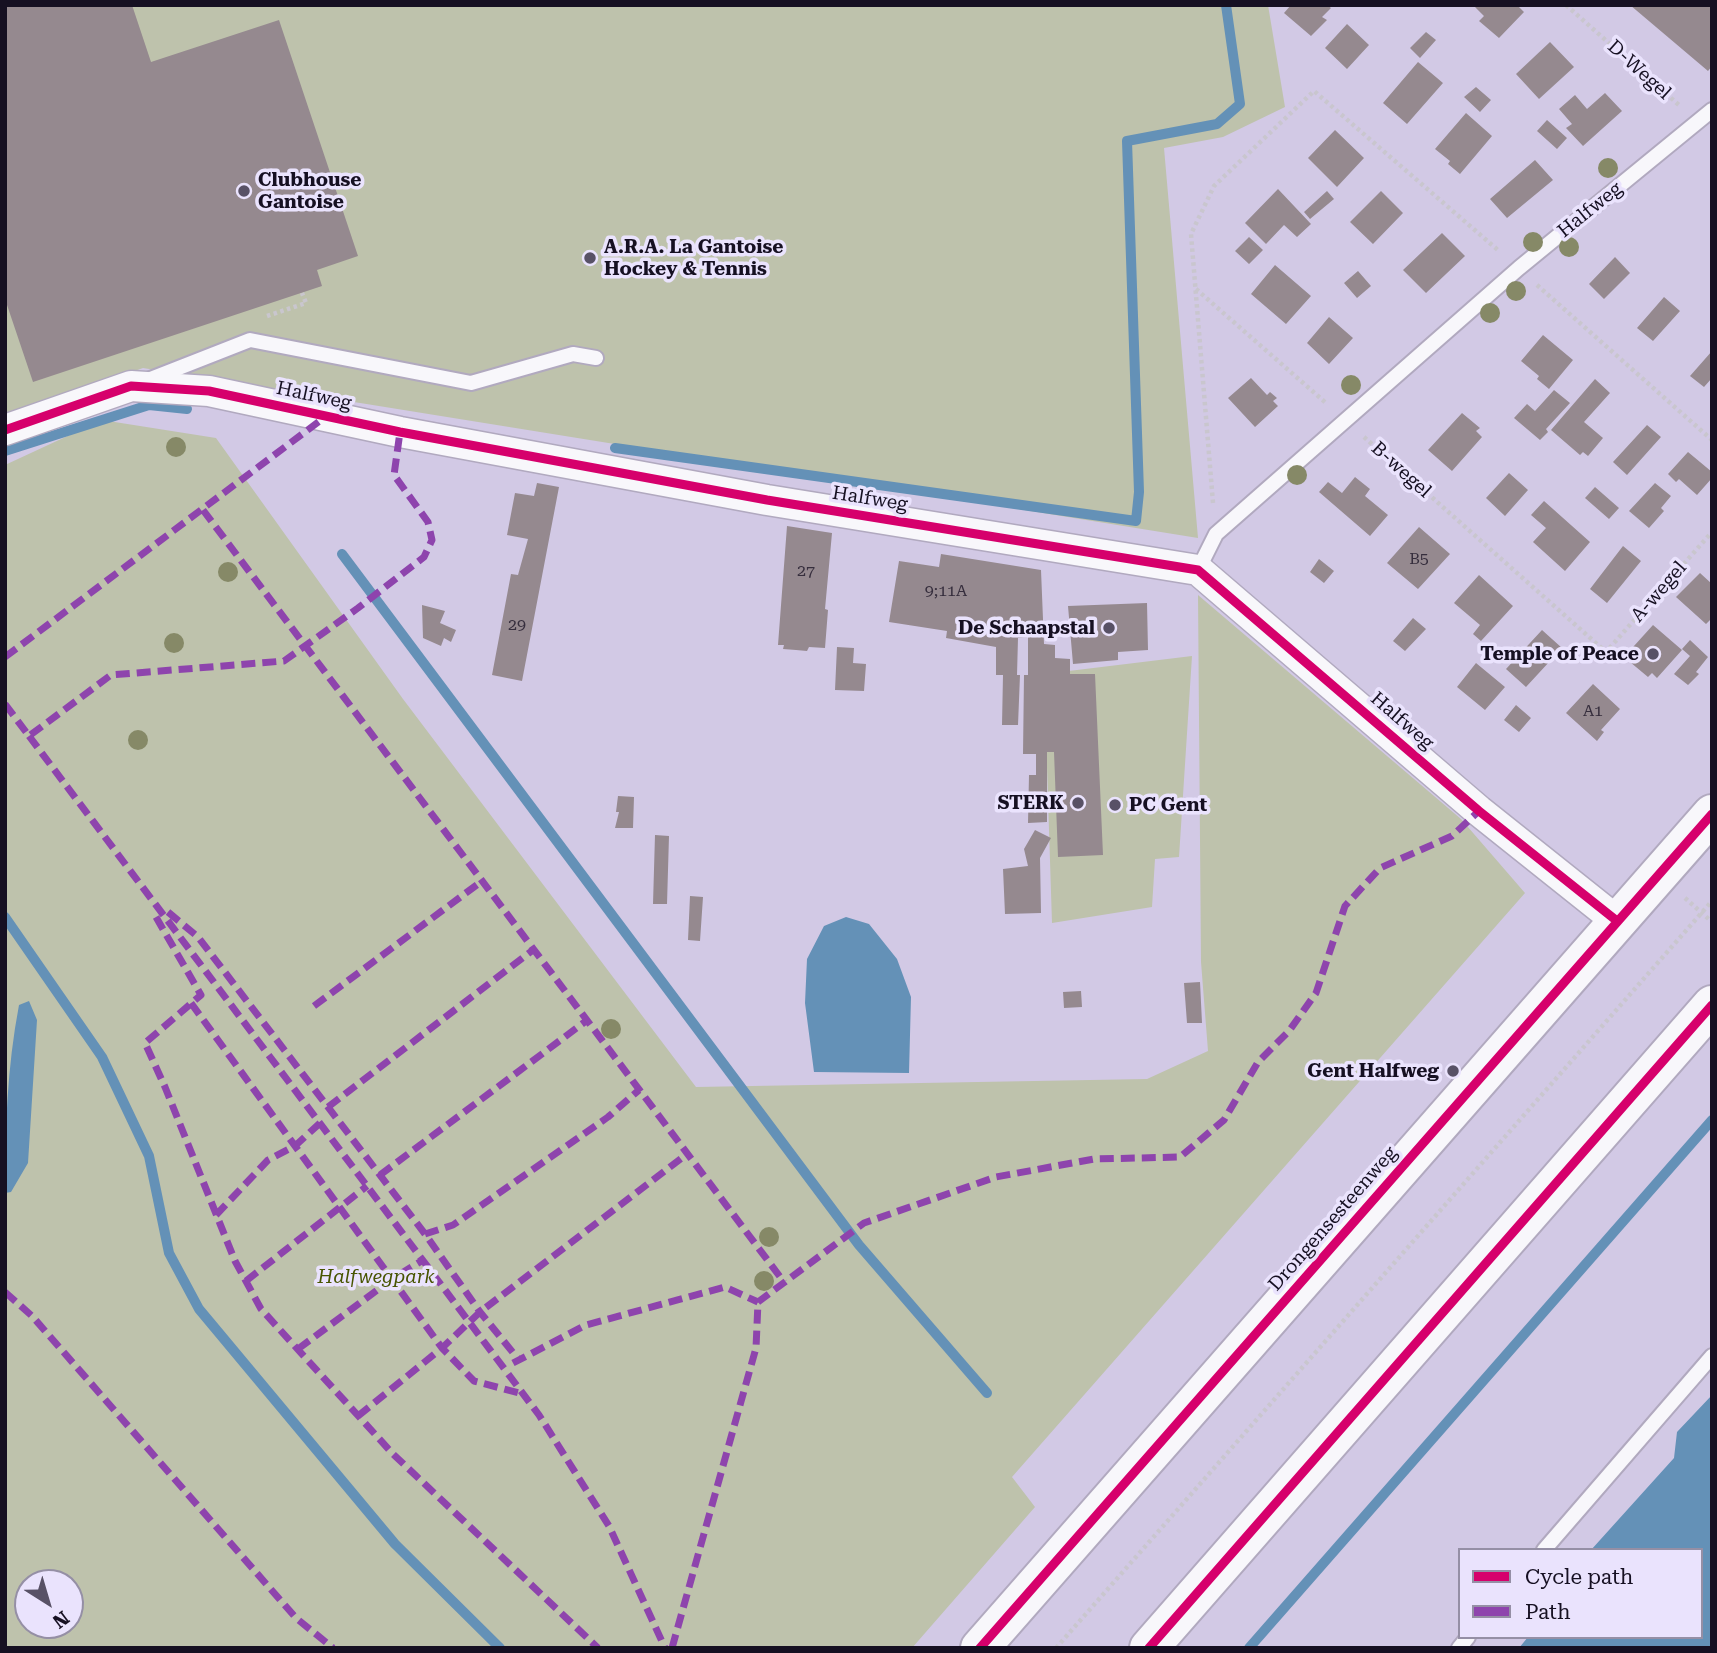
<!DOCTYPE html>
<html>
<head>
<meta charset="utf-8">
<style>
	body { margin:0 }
	#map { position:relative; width:1717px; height:1653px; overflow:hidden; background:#d2c9e5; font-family:"Roboto Serif",serif }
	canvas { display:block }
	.frame { position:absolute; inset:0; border:7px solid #161022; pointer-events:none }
	.legend { position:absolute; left:1458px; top:1548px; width:245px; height:91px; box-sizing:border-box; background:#eae3fd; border:2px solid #958fa5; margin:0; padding:9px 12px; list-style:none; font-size:21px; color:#161022 }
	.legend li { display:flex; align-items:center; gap:14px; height:35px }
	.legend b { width:35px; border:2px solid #958fa5 }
	.north { position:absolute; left:14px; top:1569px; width:70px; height:70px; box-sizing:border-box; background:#eae3fd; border:2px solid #958fa5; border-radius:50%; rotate:143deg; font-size:19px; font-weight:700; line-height:28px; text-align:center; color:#161022 }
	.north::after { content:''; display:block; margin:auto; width:24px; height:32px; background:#585166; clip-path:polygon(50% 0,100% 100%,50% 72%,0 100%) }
</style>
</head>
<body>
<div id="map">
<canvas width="1717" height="1653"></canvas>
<div class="frame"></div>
<ul class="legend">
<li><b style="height:9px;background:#d6006c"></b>Cycle path</li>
<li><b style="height:9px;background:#8e44ad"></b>Path</li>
</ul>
<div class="north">N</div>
</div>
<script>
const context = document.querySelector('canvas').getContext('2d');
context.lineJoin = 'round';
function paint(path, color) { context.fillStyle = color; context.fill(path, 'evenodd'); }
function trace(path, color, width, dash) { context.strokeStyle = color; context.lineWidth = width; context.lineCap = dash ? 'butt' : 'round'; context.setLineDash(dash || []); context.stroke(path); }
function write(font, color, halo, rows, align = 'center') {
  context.font = font + ' "Roboto Serif",serif'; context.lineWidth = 7; context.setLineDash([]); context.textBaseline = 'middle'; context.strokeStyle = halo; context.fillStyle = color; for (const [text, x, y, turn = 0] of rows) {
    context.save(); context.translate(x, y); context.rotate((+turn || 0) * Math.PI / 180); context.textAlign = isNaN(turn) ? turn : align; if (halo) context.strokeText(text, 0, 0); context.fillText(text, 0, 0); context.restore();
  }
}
const green = new Path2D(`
	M5,5H1268L1285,107L1223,137L1164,148L1198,538L143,368L5,417Z
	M102,420L216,438L403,699L696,1087L1147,1079L1208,1051L1201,962L1198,595L1461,819L1525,893L1012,1477L1035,1507L912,1648H5V465ZM28,1583H70V1625H28Z
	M1192,656L1179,857L1155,859L1152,907L1052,923L1044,674Z`);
const water = new Path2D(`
	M846,917L869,924L897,959L911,997L909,1073L814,1072L805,1003L807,959L824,926Z
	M29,1001L37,1020L28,1163L11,1192L5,1193C5,1129 7,1068 19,1005Z
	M1712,1395V1648H1519L1528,1637H1701V1550H1591L1674,1458L1677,1432Z`);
const stream = new Path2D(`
	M615,448L1136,521L1139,492L1127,141L1217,124L1240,104L1226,5
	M5,451L149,405L187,409
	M342,554L859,1245L987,1393
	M5,917L102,1057L149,1156L169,1253L199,1309L395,1544L500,1648
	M1249,1648L1712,1120`);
const building = new Path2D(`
	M5,5H132L151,62L279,20L358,256L317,270L322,286L33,382L5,299Z
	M1291,5H1327L1331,8L1322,17L1327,20L1311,36L1284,13Z
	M1477,5H1517L1524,12L1499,38L1479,21L1484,16L1475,7Z
	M1630,5H1712V66L1708,71Z
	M1347,24L1369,45L1347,69L1325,48Z
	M1426,32L1436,40L1420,58L1410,48Z
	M1550,42L1574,67L1539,99L1516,74Z
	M1418,62L1443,83L1407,124L1383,103Z
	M1476,87L1491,100L1480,112L1464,97Z
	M1605,93L1622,111L1583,146L1566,128L1572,124L1559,109L1575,95L1587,109Z
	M1466,113L1492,136L1460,174L1448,164L1450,161L1435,149Z
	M1547,120L1567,138L1557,149L1537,131Z
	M1335,130L1364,158L1337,187L1308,158Z
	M1535,160L1553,180L1507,218L1490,199Z
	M1278,189L1311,224L1297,237L1284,225L1266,244L1245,223Z
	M1327,191L1334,199L1310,219L1304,212Z
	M1381,191L1403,213L1373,244L1350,222Z
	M1442,233L1465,256L1426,293L1403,270Z
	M1249,237L1263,250L1249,264L1235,251Z
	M1615,257L1630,273L1604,299L1589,284Z
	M1275,265L1311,296L1286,324L1251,294Z
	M1358,271L1371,286L1357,298L1344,283Z
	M1664,297L1680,311L1653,341L1637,328Z
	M1329,317L1353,338L1329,364L1307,343Z
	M1543,335L1573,360L1549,389L1537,379L1539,376L1521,361Z
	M1712,351V378L1704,387L1690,376Z
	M1251,378L1267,395L1270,392L1277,398L1273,401L1278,406L1255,427L1228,398Z
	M1595,379L1610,393L1584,422L1603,438L1588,456L1583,452L1580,455L1551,430Z
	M1554,390L1570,403L1546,429L1548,432L1540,440L1514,418L1527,404L1535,411Z
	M1462,413L1480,428L1476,431L1482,437L1452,471L1428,450Z
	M1647,425L1661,437L1627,475L1613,462Z
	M1688,452L1712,472V478L1697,495L1679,479L1676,482L1668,474Z
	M1509,473L1528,490L1505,516L1486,498Z
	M1355,477L1370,489L1365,496L1388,515L1370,536L1319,492L1328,482L1342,493Z
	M537,483L559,487L522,681L492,675L511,574L518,575L528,539L507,535L515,493L534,496Z
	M1655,483L1671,496L1661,508L1664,511L1649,528L1629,511Z
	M1595,487L1619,508L1609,519L1585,498Z
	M1544,501L1590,542L1565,571L1533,542L1546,528L1531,515Z
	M787,526L832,533L825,609L828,610L825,648L809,647L807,651L796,650L783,649L784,645H778Z
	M1419,527L1450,554L1418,589L1387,563Z
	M1623,546L1641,561L1607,603L1590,589Z
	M941,554L1041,570L1044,644L1055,645V658L1070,659V674H1095L1103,855L1058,857L1054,752H1047V822L1028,823L1029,775H1036V754H1023L1024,675H1028V637L1018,638L1017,675H1020L1018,725H1002L1003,675H996V647L946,638L947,631L889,622L899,561L939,567Z
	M1319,559L1334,571L1324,583L1310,572Z
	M1700,573L1712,584V618L1706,624L1676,597Z
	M1479,575L1513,606L1481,641L1473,634L1480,625L1454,603Z
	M1147,603L1148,650L1118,652V660L1073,664L1068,606Z
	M422,605L445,611L440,623L456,630L451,642L444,638L441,646L423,638Z
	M1413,618L1426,629L1405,651L1393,641Z
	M1653,625L1682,650L1657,678L1652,673L1648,677L1624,657Z
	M1542,630L1562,648L1526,687L1506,669Z
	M1690,640L1708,657L1696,672L1699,674L1688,685L1674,674L1690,656L1682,649Z
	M837,647L854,648L853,663L866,664L864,691L835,690Z
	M1476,663L1505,687L1485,710L1457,687Z
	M1593,684L1620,709L1601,730L1604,732L1597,741L1566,713Z
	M1516,705L1531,718L1519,732L1504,720Z
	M618,796L634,797L633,828H615L619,812H616Z
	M1035,830L1051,838L1040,858L1041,913L1005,914L1003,869L1028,866L1024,849Z
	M655,835L669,836L667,904H653Z
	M690,896L703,897L700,941L688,940Z
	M1200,982L1202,1023H1187L1184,983Z
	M1081,991L1082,1007L1064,1008L1063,992Z`);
const path = new Path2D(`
	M1566,5L1680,106
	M1537,285L1712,440
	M1196,289L1326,403
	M267,316L306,303L302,293
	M1364,437L1606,652L1712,532
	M1213,503L1191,234L1214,186L1314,91L1499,251
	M1685,898L1712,922
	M1056,1648L1712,901`);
const service = new Path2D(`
	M148,380L250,340L471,383L573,354L596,358
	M1198,570L1216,534L1519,268L1712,110
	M1544,1550L1712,1356
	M1459,1648L1468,1637`);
const minor = new Path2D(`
	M5,430L131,386L209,391L400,432L767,500L1198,570L1479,811L1617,921`);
const trunk = new Path2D(`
	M980,1648L1712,814
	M1149,1648L1712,1005`);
const quiet = new Path2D(`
	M203,510L784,1282
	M5,657L325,417
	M5,704L29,736L111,675L284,661L358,608L424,557L432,540L428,522L394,475L400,432
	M29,736L539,1415L609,1526L665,1648
	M168,912L198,937L425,1234L480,1312L519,1360
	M156,917L201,995L145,1043L165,1087L235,1261L261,1309L393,1454L598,1648
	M191,1003L442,1348L474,1381L523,1394
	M314,1006L482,881
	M328,1107L533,950
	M380,1175L586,1021
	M216,1215L268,1160L295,1146L320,1123
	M425,1234L453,1225L608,1117L639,1090
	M246,1281L367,1186
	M5,1292L32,1316L296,1618L333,1648
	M298,1349L392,1279L423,1260
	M513,1363L586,1325L725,1287L758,1302
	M358,1416L442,1348L480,1312L687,1154
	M672,1648L756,1348L758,1302L864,1223L996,1177L1094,1159L1180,1157L1224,1120L1258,1062L1289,1031L1316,993L1345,906L1380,868L1452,836L1479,811`);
const cycleway = new Path2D(`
	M5,430L131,386L209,391L400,432L767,500L1198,570L1479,811L1617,921
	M980,1648L1712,814
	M1149,1648L1712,1005`);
const trees = [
	[1608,168],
	[1533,242],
	[1569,247],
	[1516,291],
	[1490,313],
	[1351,385],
	[176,447],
	[1297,475],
	[228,572],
	[174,643],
	[138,740],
	[611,1029],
	[769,1237],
	[764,1281]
];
const markers = [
	[244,191,7,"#585166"],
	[590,258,7,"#585166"],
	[1109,628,7,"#585166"],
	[1653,654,7,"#585166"],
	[1078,803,7,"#585166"],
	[1115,805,7,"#585166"],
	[1453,1071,7,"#585166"]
];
const numberNames = [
	["B5",1419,559],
	["27",806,571],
	["9;11A",946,591],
	["29",517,625],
	["A1",1593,711]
];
const streetNames = [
	["D-Wegel",1639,70,42],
	["Halfweg",1590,210,-39],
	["Halfweg",314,396,12],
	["B-wegel",1401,470,42],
	["Halfweg",870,499,9],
	["A-wegel",1659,592,-49],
	["Halfweg",1402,721,41],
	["Drongensesteenweg",1333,1219,-49]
];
const poiNames = [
	["Clubhouse",258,180,"left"],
	["Gantoise",258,202,"left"],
	["A.R.A. La Gantoise",604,247,"left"],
	["Hockey & Tennis",604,269,"left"],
	["De Schaapstal",1095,628],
	["Temple of Peace",1639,654],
	["STERK",1064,803],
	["PC Gent",1129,805,"left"],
	["Gent Halfweg",1439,1071]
];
const parkNames = [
	["Halfwegpark",376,1277]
];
paint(green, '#bec2ac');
paint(water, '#6491b7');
trace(stream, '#6491b7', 10);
paint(building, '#95898f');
trace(service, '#b1a9bf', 18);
trace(minor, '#b1a9bf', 33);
trace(trunk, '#b1a9bf', 42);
trace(path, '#c9c6ce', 4.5, [3.5, 3.5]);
trace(service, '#f8f7fb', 14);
trace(minor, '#f8f7fb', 30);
trace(trunk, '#f8f7fb', 38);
trace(quiet, '#8e44ad', 7, [14, 7]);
trace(cycleway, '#d6006c', 9);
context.fillStyle = '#868967';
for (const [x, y] of trees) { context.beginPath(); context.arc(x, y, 10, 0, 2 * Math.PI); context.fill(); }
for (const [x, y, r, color] of markers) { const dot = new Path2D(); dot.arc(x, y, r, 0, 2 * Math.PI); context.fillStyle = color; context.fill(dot); trace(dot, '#eae3fd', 2.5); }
write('16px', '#362e3d', null, numberNames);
write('19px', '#161022', '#eae3fd', streetNames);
write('bold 19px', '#161022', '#eae3fd', poiNames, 'right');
write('italic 19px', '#475400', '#eae3fd', parkNames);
</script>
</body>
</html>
